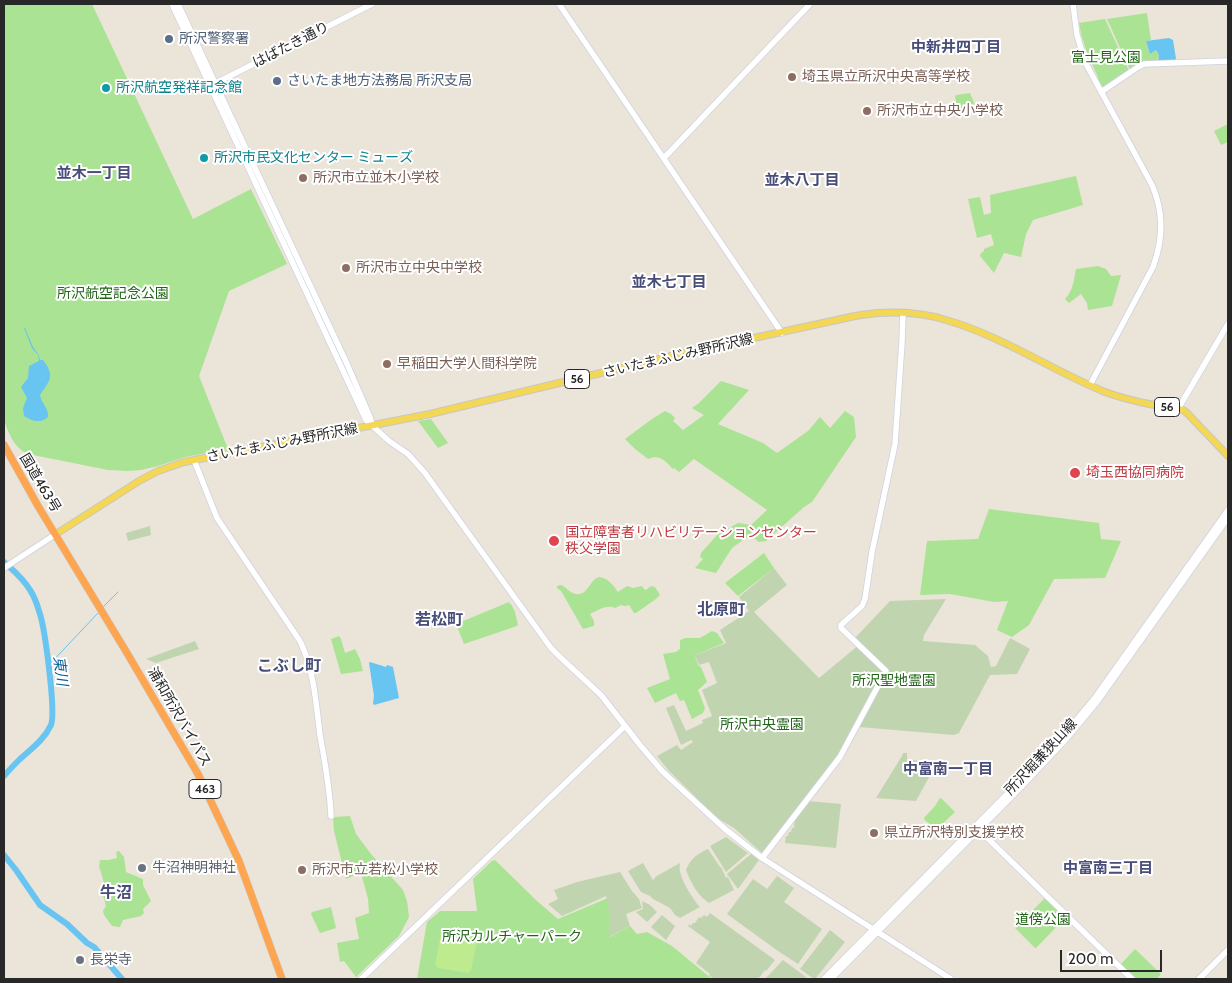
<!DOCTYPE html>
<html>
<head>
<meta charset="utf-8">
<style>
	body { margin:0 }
	#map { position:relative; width:1232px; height:983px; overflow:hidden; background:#ebe4d9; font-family:Cabin,sans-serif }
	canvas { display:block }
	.frame { position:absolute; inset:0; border:5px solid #282828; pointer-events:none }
	.scale { position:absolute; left:1060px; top:950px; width:102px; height:22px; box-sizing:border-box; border:2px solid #282828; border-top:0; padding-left:6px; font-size:15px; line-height:18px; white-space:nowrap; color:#282828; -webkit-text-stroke:4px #fff; paint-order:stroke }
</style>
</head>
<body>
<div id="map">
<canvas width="1232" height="983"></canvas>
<div class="frame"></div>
<div class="scale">200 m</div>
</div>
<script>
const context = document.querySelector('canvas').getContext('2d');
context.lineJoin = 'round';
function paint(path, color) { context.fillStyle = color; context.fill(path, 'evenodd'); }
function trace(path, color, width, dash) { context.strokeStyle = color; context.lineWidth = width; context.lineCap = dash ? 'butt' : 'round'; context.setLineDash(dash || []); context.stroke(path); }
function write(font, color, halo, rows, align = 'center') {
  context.font = font + ' Cabin,"Noto Sans JP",sans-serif'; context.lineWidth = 4; context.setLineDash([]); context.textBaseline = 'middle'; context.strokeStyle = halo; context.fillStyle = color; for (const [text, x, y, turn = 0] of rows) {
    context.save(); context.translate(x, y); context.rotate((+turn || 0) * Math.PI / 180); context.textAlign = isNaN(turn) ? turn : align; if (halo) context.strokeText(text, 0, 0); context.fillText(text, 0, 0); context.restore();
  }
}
const green = new Path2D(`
	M4,4H92L193,219L251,189L287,264L229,291L199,376L228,449L185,457L158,466L141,470L127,471L108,470L28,454C14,448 9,434 4,420Z
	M1147,13L1151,40L1146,41L1150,54L1156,50L1159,55L1157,61L1130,70L1107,19Z
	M1105,19L1129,71L1103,88L1098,79V77L1087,53L1083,40L1082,38L1079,23Z
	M970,93L975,105L960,112L956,102L955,96L956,95Z
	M1228,124V142L1221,145L1214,131Z
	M1076,176L1083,205L1033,220L1026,234L1021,257L1004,253L994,273L980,256L981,253L984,251V249L994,245L991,234L977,238L968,199L980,197L984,215L991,213L990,195Z
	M1098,266L1106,269L1111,276L1121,275L1112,306L1088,310L1087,303L1081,294L1069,303L1065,299C1073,291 1074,279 1076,269Z
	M721,381L749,390L718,424L763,443L777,453L808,431L820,417L830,428L845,411L854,417L856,437L812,502L804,507L766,541L759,542L750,535L732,548L716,573L695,568L703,559L700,557L701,553L718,534L738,523L751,525L767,510L694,459L679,472L674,468L673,469C665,461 660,454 648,459L634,448L625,439L652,419L665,411L671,414L675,418L673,421L683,430L704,415L692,408L699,403Z
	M431,419L448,443L438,448L418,421Z
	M989,509L1099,523L1101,539L1121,541L1105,578L1054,579L1029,625L1012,637L997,630L1008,601L994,602L950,594L920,595L927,541L978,539Z
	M764,553L774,568L738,596L725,583Z
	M599,577C608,578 613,585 618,592L627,586L633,588L642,586L644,589L646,590L651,586L655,587L660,595L656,599L636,613H634L629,605L625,606L621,605L615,608C607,604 598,610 590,614L594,621V626L583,629L561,591L557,588V586L561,585C566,587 570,593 576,594C588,596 589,580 599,577Z
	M509,602L510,604H511L515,612L518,625L517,626L464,644L456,624Z
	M712,631L717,633L724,643L695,655L698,665L701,667L707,682L698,690L705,708L703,713L692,719L684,700L680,701L676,693L655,703L647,688L670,679L663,654L676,652L680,649V640L686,638H700Z
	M339,636L341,639L345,653L355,649L360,659L363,671L341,674L331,639Z
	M940,798H941L955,812L936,830H935L924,819V818L935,806Z
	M350,816L356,834L371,854L403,890L407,901L409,917L399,936L356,977L344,961L340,962L337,943L359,939L355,918L369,913L368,899L361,873L346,879L334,831L333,819L335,817Z
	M119,851L124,857L126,872L143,879V885L151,901L143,909L144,913L141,916L123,920L120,927L112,926L104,915L103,911L106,906L103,895L104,883L99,866L100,860H109L117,858L116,852Z
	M495,860L537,901L558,919L608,898L610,916V937L630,926L637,934L647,932L672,946L712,979H417L427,922L440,911H477L473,879L492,861Z
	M1045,898L1065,918L1036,948H1035L1015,928Z
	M331,907L336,928L320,933L311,914L312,912Z
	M1135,949L1161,974L1157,979H1137L1121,964Z`);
const cemetery = new Path2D(`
	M150,526L151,535L128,541L126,533Z
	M774,568L787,585L754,612L819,678L860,644L855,638L890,601L946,599L924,635L923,641L975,645L988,656L991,667L996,666L1010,638L1030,649L1017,674L990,675L959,733L954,735L859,727L842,754L762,853L734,828L722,821L714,815L669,771L657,756L677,745L681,750L693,742L691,740L681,745L666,708L674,705L686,731L703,723L702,720L712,716L702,690L717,683L709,662L699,665L695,655L726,643L720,630L749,611L739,597Z
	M195,641L199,649L156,663L146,659Z
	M903,753H907V760L925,761V768H933V770L916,801L876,798L902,756Z
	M809,801L841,804L836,848L785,843L786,836H788L789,832H791L792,828H794L795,819Z
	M726,837L748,853L726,872L710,846Z
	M708,849L720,867H721L726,878L728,877L734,890L709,903C698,896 691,883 686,870C691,858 697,854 708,849Z
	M751,854L759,860L738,889L727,874Z
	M643,863L653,880L655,878V877L680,863C680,865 679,869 680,871C681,880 694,901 700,907L680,918L675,915L670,908L653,899L650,896L641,892L628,871Z
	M620,872L632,891L639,899L642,908L626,914L630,926L609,937L610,916L606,896L562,916L548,904L558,899L554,890L577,882Z
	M777,876L794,888L784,902L822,929L798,964L778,951L727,914L753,879L767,889Z
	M642,901L650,905L657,912L647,922L636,912L643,909Z
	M710,913L775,960L766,971L765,970L759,978L758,977L756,979H714L709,976L710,974L696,963L710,942L688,926L690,924L691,926L693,923H695L699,917L701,918L704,915L707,917Z
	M662,915L675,926L666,940L651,927Z
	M830,930L845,942L815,979H814L800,969Z
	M783,960L806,977L804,979H765Z`);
const pitch = new Path2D(`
	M445,932L474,937L477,941L471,971L468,973L438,968L435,965L441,935Z`);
const water = new Path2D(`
	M1169,38L1173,40L1176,59L1175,60L1158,61L1159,55L1156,50L1150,54L1146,41Z
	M24,328H25L33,347L38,354L40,360H43C56,377 49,381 40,395C41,403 49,408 48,417C40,424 32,421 24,416L23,408L27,398L21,387L28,378L29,366L39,361L38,355L32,348Z
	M370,662L386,667L387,665L393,667L399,698L374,705L373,703L374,696L369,663Z`);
const stream = new Path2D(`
	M103,607L118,592
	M48,666L99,612`);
const river = new Path2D(`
	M4,562C14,571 23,578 30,590C34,596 37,604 39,611C45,627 56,712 51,725C44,740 31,749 20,759C14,765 9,770 4,776
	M4,855L16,870L40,905L67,924L87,943L94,947L122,979`);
const secondary = new Path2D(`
	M172,4L366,420L389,441L408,454L425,473L551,648L560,657L601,695L640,745L663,772L725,829L762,858L779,869L951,979
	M178,4L347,364L370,417L372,425
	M559,4L782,333
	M1073,4L1077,35L1085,62L1152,185C1164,212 1163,240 1153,267L1090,385
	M214,84L372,4
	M1101,92L1138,67L1144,64L1228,61
	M664,158L810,4
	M1178,409L1228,324
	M194,460L217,518L300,641C314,670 316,703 320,735C325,762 330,789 331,816
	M4,568L56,534
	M976,827L1132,979
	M762,858L840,757L886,671L841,628V625L862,606L865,599L872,552L895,444L902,342L903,313
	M361,979L625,726
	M824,979L1018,783L1064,735L1094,699L1228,510
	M831,979L1021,787L1067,738L1097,702L1228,518
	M1199,979L1228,950`);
const primary = new Path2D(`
	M56,534L139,481L158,471L184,462L430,414L680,354L855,316C885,311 917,311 946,320C1002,336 1051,370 1105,392C1119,397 1134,401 1149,404C1160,406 1172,407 1183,410L1187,413L1228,456`);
const highway = new Path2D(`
	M4,445L38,506L127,653L198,774L239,861L282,979`);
const markers = [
	[169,39,5,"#5c6f8a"],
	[792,77,5,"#8d6e63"],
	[277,81,5,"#5c6f8a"],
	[106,88,5,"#0f9aa8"],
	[867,111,5,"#8d6e63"],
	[204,158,5,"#0f9aa8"],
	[303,178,5,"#8d6e63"],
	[346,268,5,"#8d6e63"],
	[387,364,5,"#8d6e63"],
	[1075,473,6,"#e0444e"],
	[554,541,6,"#e0444e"],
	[874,833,5,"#8d6e63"],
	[142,868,5,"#6b7280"],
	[302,870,5,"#8d6e63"],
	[80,960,5,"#6b7280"]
];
const shields = [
	[577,379,25],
	[1167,407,25],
	[205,789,32]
];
const shieldNames = [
	["56",577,379],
	["56",1167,407],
	["463",205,789]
];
const serviceNames = [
	["所沢警察署",179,39],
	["さいたま地方法務局 所沢支局",287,81]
];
const streetNames = [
	["はばたき通り",291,45,-27],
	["さいたまふじみ野所沢線",678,356,-13],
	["さいたまふじみ野所沢線",282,443,-11],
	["国道463号",40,483,59],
	["浦和所沢バイパス",179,717,60],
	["所沢堀兼狭山線",1041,757,-47]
];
const parkNames = [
	["富士見公園",1106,58],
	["所沢航空記念公園",113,294],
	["所沢聖地霊園",894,681],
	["所沢中央霊園",762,725],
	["道傍公園",1043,920],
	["所沢カルチャーパーク",512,937]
];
const educationNames = [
	["埼玉県立所沢中央高等学校",802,77],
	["所沢市立中央小学校",877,111],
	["所沢市立並木小学校",313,178],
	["所沢市立中央中学校",356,268],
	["早稲田大学人間科学院",397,364],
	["県立所沢特別支援学校",884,833],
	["所沢市立若松小学校",312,870]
];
const cultureNames = [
	["所沢航空発祥記念館",116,88],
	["所沢市民文化センター ミューズ",214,158]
];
const healthNames = [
	["埼玉西協同病院",1086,473],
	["国立障害者リハビリテーションセンター",565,533],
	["秩父学園",565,549]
];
const worshipNames = [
	["牛沼神明神社",152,868],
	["長栄寺",90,960]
];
const neighbourhoodNames = [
	["中新井四丁目",956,48],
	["並木一丁目",94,174],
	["並木八丁目",802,181],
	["並木七丁目",669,283],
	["中富南一丁目",948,770],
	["中富南三丁目",1108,869]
];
const waterNames = [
	["東川",60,671,83]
];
const quarterNames = [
	["北原町",721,610],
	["若松町",439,620],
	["こぶし町",289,666],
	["牛沼",116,893]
];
paint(green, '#aae393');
paint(cemetery, '#c0d5af');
paint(pitch, '#beeb8e');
paint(water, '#68c4f0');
trace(stream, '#68c4f0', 1);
trace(river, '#68c4f0', 6);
trace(secondary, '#ced1e1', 7);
trace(primary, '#c7c7c7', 8);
trace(highway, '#c7c7c7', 8);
trace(secondary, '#fff', 5.5);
trace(primary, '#f3d755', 6);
trace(highway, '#ffa54f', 7);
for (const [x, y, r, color] of markers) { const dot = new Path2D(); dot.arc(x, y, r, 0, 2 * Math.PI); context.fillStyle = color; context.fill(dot); trace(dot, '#fff', 2); }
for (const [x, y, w] of shields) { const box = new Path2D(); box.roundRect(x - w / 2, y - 9.5, w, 19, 4); context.fillStyle = '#fff'; context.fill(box); trace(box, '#282828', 1); }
write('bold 12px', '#282828', null, shieldNames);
write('14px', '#4e5e75', '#fff', serviceNames, 'left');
write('14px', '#282828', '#fff', streetNames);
write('14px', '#236518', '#fff', parkNames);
write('14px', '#785e54', '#fff', educationNames, 'left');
write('14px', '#0d838f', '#fff', cultureNames, 'left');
write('14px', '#be3a42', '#fff', healthNames, 'left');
write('14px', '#5b616d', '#fff', worshipNames, 'left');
write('bold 15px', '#484e79', '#fff', neighbourhoodNames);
write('italic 15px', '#0a6099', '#fff', waterNames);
write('bold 16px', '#484e79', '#fff', quarterNames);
</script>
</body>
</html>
